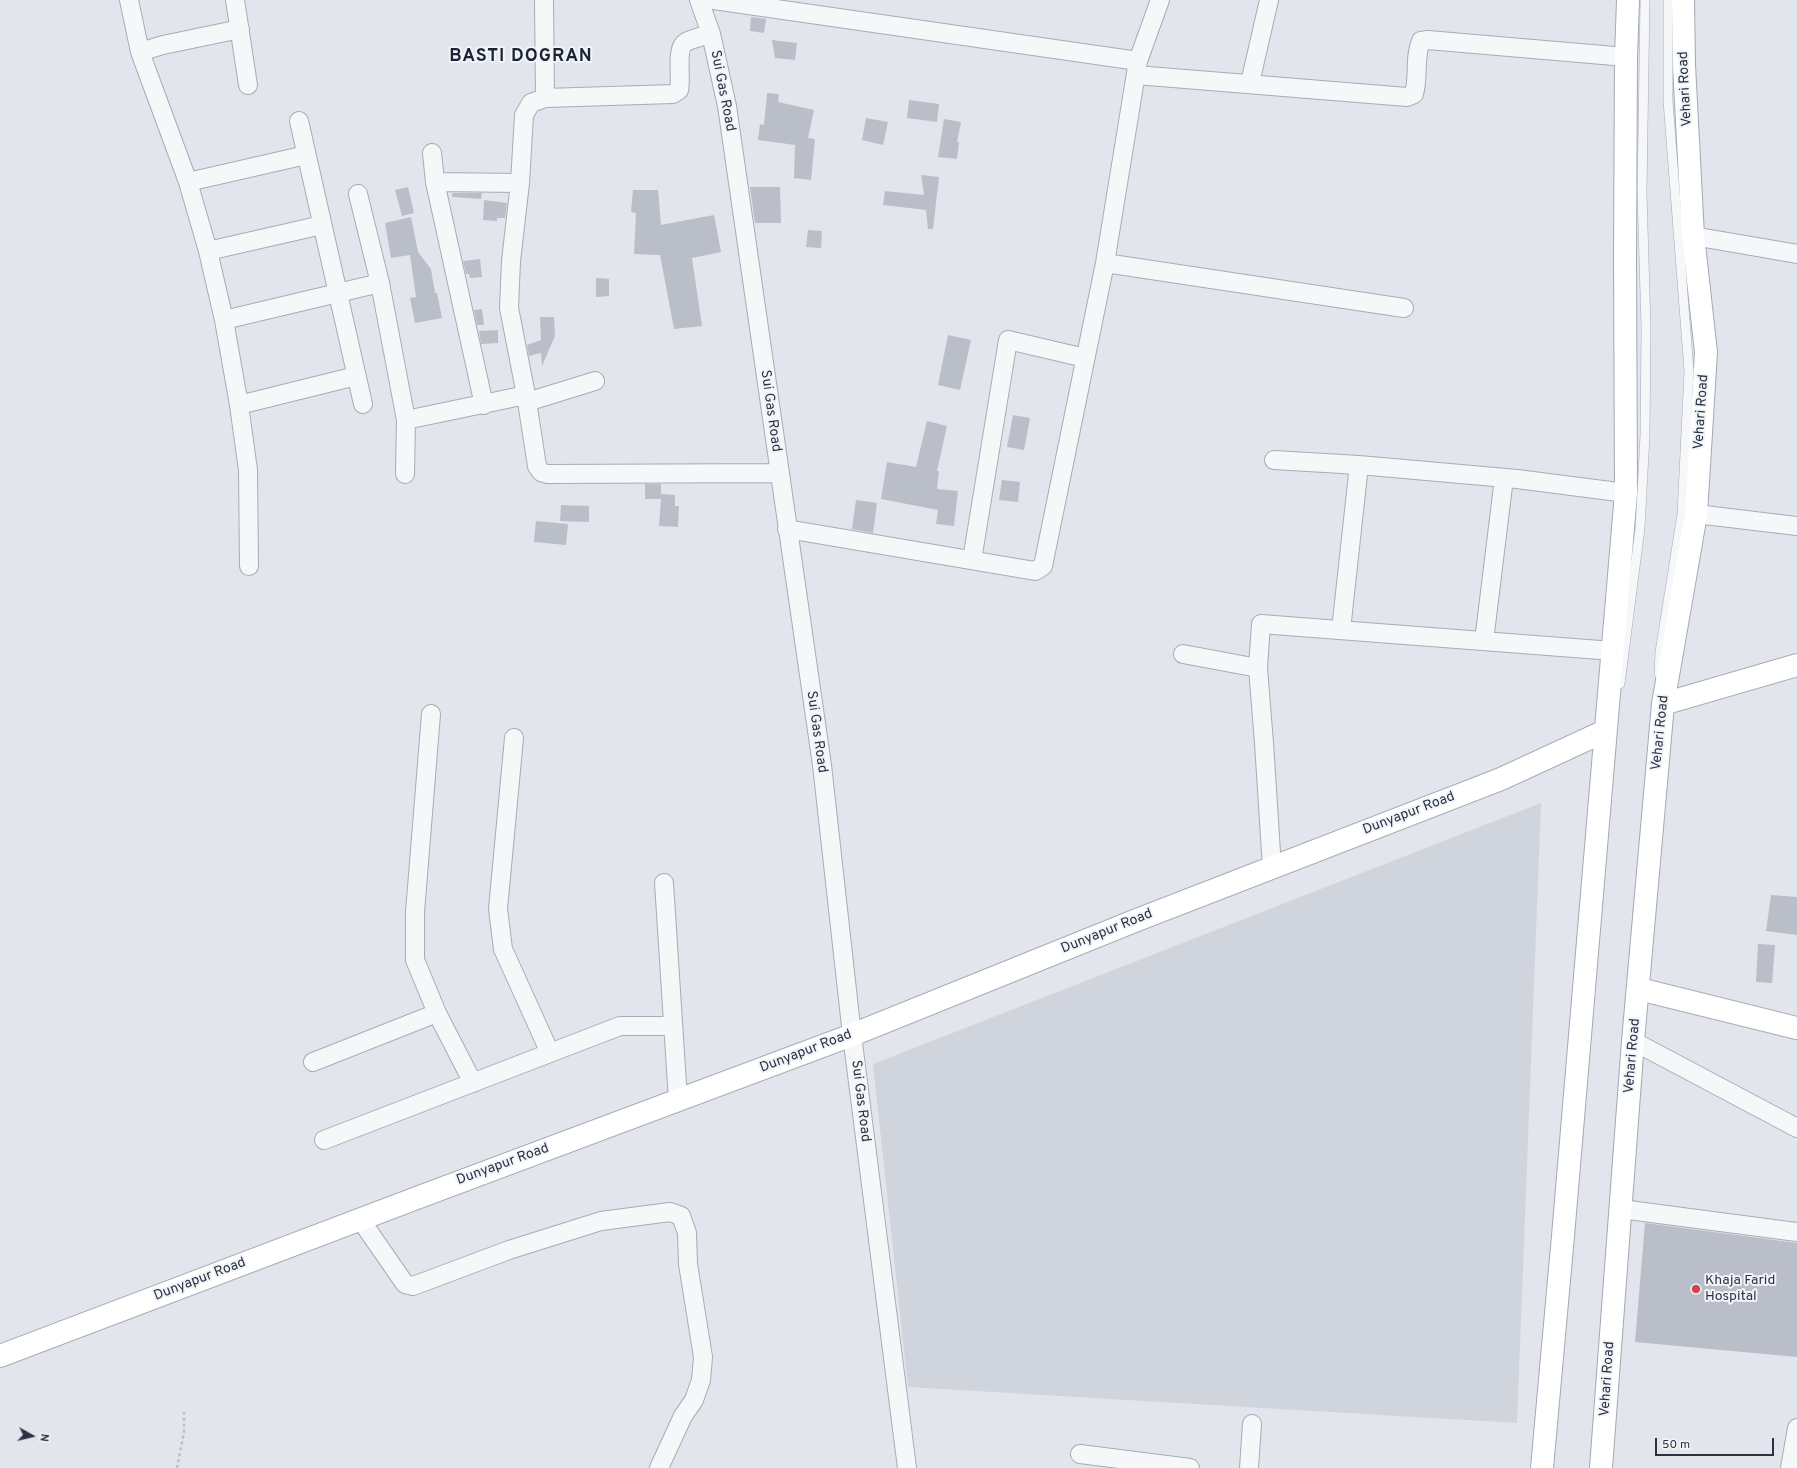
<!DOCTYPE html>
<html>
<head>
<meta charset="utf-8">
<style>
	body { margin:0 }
	#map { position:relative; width:1797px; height:1468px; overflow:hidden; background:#e2e5eb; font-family:Overpass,sans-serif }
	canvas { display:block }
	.north { position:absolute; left:12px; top:1416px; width:40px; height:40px; -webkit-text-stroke:3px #f2f5f8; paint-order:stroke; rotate:98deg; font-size:11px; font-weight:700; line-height:16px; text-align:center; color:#2a3244 }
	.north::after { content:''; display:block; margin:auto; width:14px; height:18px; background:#2a3244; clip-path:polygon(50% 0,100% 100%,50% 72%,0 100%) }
	.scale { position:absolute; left:1655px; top:1438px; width:119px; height:18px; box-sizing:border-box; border:2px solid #2a3244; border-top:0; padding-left:5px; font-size:12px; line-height:14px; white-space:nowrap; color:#2a3244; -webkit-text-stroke:3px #f2f5f8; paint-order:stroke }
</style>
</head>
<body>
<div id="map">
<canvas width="1797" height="1468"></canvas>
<div class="north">N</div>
<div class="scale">50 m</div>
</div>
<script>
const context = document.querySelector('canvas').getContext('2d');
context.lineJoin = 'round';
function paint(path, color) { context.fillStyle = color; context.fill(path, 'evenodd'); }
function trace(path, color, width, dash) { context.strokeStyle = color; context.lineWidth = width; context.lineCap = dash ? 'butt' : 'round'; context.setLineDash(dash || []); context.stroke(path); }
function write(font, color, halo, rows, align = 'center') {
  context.font = font + ' Overpass,sans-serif'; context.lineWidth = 4; context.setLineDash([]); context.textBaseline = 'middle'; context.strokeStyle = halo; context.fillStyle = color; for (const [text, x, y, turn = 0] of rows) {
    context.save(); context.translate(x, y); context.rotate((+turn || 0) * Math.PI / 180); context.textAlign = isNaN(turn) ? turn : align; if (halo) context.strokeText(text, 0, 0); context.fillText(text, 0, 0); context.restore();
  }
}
const built = new Path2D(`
	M1541,803L1517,1423L908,1387L873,1064Z`);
const building = new Path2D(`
	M751,17L766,19L764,33L750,31Z
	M772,40L797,43L795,60L775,58Z
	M767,93L779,94L778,102L814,110L808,138L815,139L811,180L794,178L795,145L758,140L760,124L764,125Z
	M909,100L939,104L937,122L907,118Z
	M866,118L888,122L883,145L862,140Z
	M944,119L961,122L957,142H959L957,159L938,157Z
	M921,175L939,177L933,229H928L926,210L883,205L885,191L924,195Z
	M408,187L414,213L402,216L395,190Z
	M750,187H780L781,223H755Z
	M633,190H658L661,225L714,215L721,252L692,258L702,326L674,329L660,255L634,254L636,213L631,212Z
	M452,193H482L481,199L452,197Z
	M484,200L507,203L505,218H497V221L483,220Z
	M411,217L418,252L431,269L435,293H437L442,318L415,323L410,298L416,297L410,255L391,258L385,223Z
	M808,230L822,231L821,248L806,247Z
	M480,259L482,277L470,278L469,274H466L463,261Z
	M596,278L609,279V296L596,297Z
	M482,309L484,325H477L474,310Z
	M540,317H554L555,336L542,366L541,353L529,356L527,345L541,340Z
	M498,330V343L481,344L479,331Z
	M948,335L971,340L960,390L938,385Z
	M1013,415L1030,418L1024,450L1007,447Z
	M927,421L947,426L937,471H939L937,489L958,491L954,526L936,524L938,510L881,499L887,462L916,467Z
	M1002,480L1020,482L1018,502L999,500Z
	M645,484H661V494L675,495V506H679L678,527L659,526L661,499H645Z
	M856,500L877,503L873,533L852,529Z
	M561,505L589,506V522L560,521Z
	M536,521L568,524L566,545L534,542Z
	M1771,895L1797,897V935L1766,931Z
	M1758,944L1775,945L1772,983L1756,982Z
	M1645,1223L1797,1243V1357L1635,1342Z`);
const path = new Path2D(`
	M177,1468L184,1432V1411`);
const lane = new Path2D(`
	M1659,674L1660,652L1682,514L1689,371L1668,101V0
	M1620,684L1640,528L1645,435L1646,328L1642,192L1645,0`);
const street = new Path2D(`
	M129,0L140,52L188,182L208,251L224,320L239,405L248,470L249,566
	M235,0L248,85
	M544,0L545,98
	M699,0L711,34L727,106L822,765L852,1035L907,1468
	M714,0L1138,61
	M711,34C703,36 693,38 686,42C675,48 682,78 679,90L673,94L545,98L531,103L524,115L520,183L511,261L509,308L526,395L537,466L541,472L547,474L779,473
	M140,52L163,45L240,29
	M1136,75L1407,97L1414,94C1419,77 1414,57 1421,41L1428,40L1626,57
	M1250,83L1269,0
	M299,121L363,404
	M432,153L435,182L484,405
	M188,182L306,155
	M435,182L520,183
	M358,194L380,283L406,420L405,474
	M1693,236L1797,254
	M208,251L322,225
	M1105,263L1404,308
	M224,320L380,283
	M527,402L595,381
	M239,405L356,376
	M406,420L526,395
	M1274,460L1359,465L1517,479L1626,493
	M1696,514L1797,526
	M787,529L1035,571L1043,566L1105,263L1138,61L1160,0
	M972,560L1008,340L1085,358
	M1341,630L1359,465
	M1484,641L1504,478
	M1183,654L1258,668
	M431,714L415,912V960L437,1013L473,1083
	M514,738L498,909L503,949L550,1053
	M1272,868L1264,743L1258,668L1261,624L1613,651
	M664,883L678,1100
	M1633,1041L1797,1128
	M313,1062L437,1013
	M324,1140L620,1026H673
	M1621,1209L1797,1232
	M360,1219L405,1284L413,1286L509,1250L601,1221L670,1212L681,1216L687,1233L688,1264L703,1357L701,1380L694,1400L683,1416L659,1468
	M1080,1454L1190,1468
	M1249,1468L1252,1424
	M1790,1468L1797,1428`);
const secondary = new Path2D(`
	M1663,704L1797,665
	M1639,989L1797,1028
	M0,1356L422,1196L852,1035L1137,920L1501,779L1605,731`);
const primary = new Path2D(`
	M1542,1468L1563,1236L1626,493L1625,256L1626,57L1628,0
	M1601,1468L1633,1041L1663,704L1696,514L1706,352L1693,236L1684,65L1683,0`);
const markers = [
	[1696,1289,5,"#d34554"]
];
const streetNames = [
	["Vehari Road",1686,89,-93],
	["Sui Gas Road",722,91,79],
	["Sui Gas Road",770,411,82],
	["Vehari Road",1702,412,-86],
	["Sui Gas Road",816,732,82],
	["Vehari Road",1661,733,-84],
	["Dunyapur Road",1409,814,-21],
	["Dunyapur Road",1107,932,-22],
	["Dunyapur Road",806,1052,-21],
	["Vehari Road",1633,1056,-85],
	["Sui Gas Road",860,1101,83],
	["Dunyapur Road",503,1165,-20],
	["Dunyapur Road",200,1280,-21],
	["Vehari Road",1608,1379,-86]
];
const poiNames = [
	["Khaja Farid",1705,1281],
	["Hospital",1705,1297]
];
const districtNames = [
	["BASTI DOGRAN",521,57]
];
paint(built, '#d0d4dd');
paint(building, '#b9bec9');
trace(lane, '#a7acb6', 10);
trace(street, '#a7acb6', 20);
trace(secondary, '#a7acb6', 24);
trace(primary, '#a1a9b7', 24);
trace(path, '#bcc0c6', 2.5, [3, 3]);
trace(lane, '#f5f7f9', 9);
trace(street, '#f5f7f9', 18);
trace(secondary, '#fff', 22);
trace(primary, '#fff', 22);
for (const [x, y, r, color] of markers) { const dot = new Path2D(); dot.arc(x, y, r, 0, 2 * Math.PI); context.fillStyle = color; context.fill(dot); trace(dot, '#f2f5f8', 1.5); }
write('14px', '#2a3244', '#f2f5f8', streetNames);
write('14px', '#2a3244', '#f2f5f8', poiNames, 'left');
context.letterSpacing = '1px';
write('bold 18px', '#1c2335', '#f2f5f8', districtNames);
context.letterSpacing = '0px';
</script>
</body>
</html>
